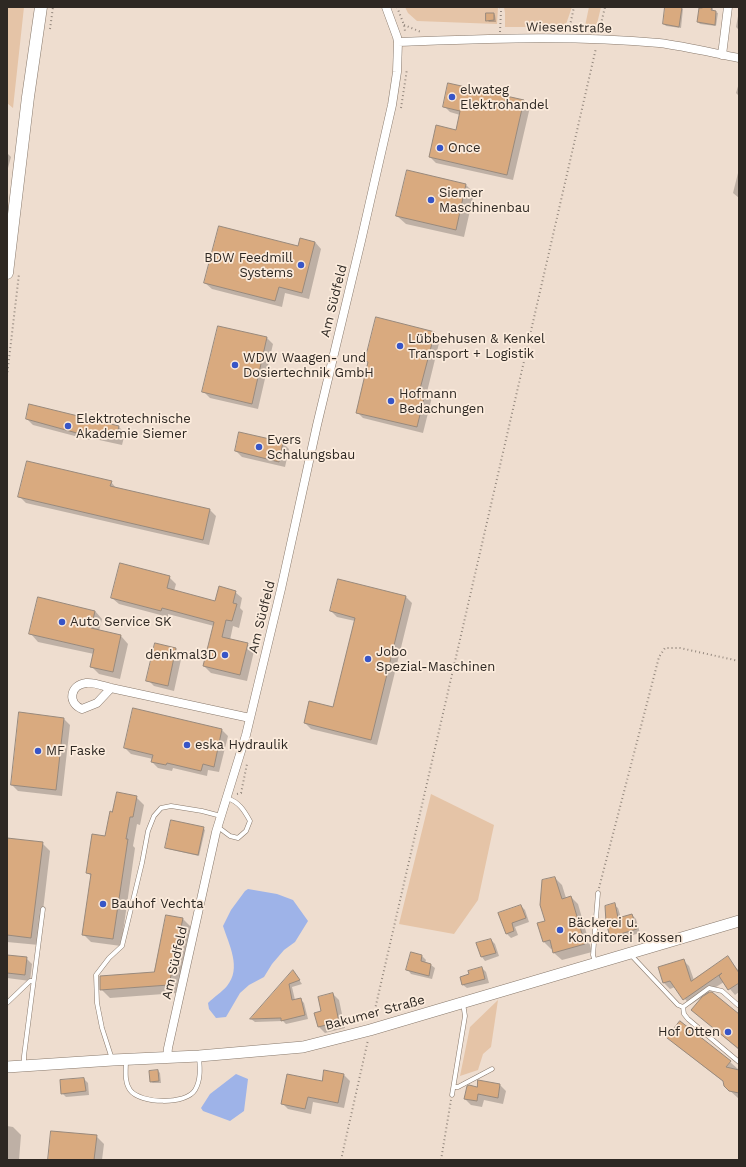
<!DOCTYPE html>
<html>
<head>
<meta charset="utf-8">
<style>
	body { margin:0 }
	#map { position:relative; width:746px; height:1167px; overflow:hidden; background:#eeddcf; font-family:"Work Sans",sans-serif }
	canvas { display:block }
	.frame { position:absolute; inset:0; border:8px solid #2e2823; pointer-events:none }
</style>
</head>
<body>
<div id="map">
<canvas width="746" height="1167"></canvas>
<div class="frame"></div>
</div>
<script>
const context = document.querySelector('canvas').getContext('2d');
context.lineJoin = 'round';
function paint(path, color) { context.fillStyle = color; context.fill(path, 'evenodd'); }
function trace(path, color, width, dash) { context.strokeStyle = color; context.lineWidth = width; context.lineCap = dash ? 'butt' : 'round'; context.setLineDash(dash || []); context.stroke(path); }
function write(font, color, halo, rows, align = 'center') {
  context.font = font + ' "Work Sans",sans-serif'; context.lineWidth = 3.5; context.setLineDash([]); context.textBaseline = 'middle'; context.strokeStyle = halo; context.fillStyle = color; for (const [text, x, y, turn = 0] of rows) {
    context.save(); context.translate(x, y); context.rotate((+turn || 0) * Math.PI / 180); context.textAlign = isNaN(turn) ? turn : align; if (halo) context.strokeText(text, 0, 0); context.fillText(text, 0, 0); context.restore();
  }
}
const green = new Path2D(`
	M7,7H24L13,108L7,103Z
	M405,7H498L497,24L417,21L408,13Z
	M504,7H572L565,27H505V13Z
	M589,7H601L596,28L585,26Z
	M431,794L494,825L478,900L454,934L399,924Z
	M498,1000L491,1047L483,1054L478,1070L460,1076L470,1027Z`);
const water = new Path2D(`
	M248,889L277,894L293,900L308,921L295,942L284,950L272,964L264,977L249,985L240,993L226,1017L216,1018L209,1009L208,1003C214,997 222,992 227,986C242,968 229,945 223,926L231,910L245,891Z
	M236,1074L248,1079L244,1111L230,1121L203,1111L201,1108L210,1094Z`);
const shadow = new Path2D(`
	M666,7L681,8L683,9L681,28L666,26L664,24Z
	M703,7H713V11L718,13L716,26L700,24L698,22Z
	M739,11V30L736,27Z
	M494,14L495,15L496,22H489L487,20Z
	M739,83V96L736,93Z
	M524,101L530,107L513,180L436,163L430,157L457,131L460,115L450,112L444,106Z
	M7,153L11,157L8,168H7Z
	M739,169V198L733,193Z
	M466,185L474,193L464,237L406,224L397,216Z
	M315,242L321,249L309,299L285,293L282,307L212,289L205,283L298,247Z
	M219,327L267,338L273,344L258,409L210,398L204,392Z
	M434,333L440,339L427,392L432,397L423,433L363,418L357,412L369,363L366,360Z
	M27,419L119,427L125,433L122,445L90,438V440L33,425Z
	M240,433L283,443L289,449L285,467L242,457L236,451Z
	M111,482L117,489L210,510L216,516L209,545L26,503L20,497Z
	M169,577L176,584L174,591L216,602L235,592L242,598L240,608L243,611L239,628L233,626L230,640L247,644L254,651L247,681L211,673L204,666L214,626L168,614V617L119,604L112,598Z
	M406,597L412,603L377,745L311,729L305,723L334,708L355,621L337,617L331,611Z
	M95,611L102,619L99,631L121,636L128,644L120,679L99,674L91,666L94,654L38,642L31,634Z
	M156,644L176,649L182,655L174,691L154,686L148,680Z
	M64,719L70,725L62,796L18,791L12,785Z
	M222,730L228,736L219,772L208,770L207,776L173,768L172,771L158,768L152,762L153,759L131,754L125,748Z
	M136,797L144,805L140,825L137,824L133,846L135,848L121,946L91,942L83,934L92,877L88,873L106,837Z
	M203,828L205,830L199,856L168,849L166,848Z
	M7,839L42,843L50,851L39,945L7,942Z
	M555,878L562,885L566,898L571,897L578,904L592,952L562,960L554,953L553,948L551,949L544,942L546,922Z
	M614,905L618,908L621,918L632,915L636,919L640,933L615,940L611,936Z
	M521,906L525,910L529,922L515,927L518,935L511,938L507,934L500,914Z
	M183,919L191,927L177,993L110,998L101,989L155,972Z
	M491,940L495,944L499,956L485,961L482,957Z
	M411,954L422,956L426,960L425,963L431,965L435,968L432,979L411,974L408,970Z
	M7,956L26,958L32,964L30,981L7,978Z
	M727,957L739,971V992L735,995L724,982L708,992L712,993L739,1015V1050L693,1010L705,995L690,1005L675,987L670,989L664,983L683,960L689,966L694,980Z
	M482,968L486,972L489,983L467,988L463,985L470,975Z
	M293,971L302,984L292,987L295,1000L300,999L304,1003L308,1019L286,1024L283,1021L255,1022L251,1019Z
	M333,994L339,1000L345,1028L325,1033L319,1027L323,1012Z
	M669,1038L730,1062L738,1069L737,1071H739V1099L727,1088L725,1083L676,1045Z
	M158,1071L160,1073L161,1083H153L151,1082Z
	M344,1075L350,1081L344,1108L313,1102L311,1114L288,1109L282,1103L323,1083Z
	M84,1079L88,1083L89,1095L66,1097L62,1093Z
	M500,1085L506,1091L503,1104L484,1100L482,1107L471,1105L465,1099L477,1088Z
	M7,1126L13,1127L21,1135L19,1160H7Z
	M96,1136L104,1144L102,1160H49Z`);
const building = new Path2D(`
	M665,7H682L679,27L663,24Z
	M702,7H712L711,10L716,11L715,25L697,22L699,8H702Z
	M486,13H494V20L486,21Z
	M448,83L524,100L507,175L429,157L436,125L456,130L460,111L443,107Z
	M407,170L466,184L456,230L396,216Z
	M219,226L298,246L300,238L315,242L302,293L279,287L275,301L204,283Z
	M376,317L435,332L420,389L426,390L417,427L356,413L368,362L365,361Z
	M218,326L267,337L252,404L202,392Z
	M29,404L119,426L116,439L84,432V435L26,419Z
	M239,432L283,442L279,462L235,451Z
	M27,461L112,481L110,486L210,509L203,540L18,497Z
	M120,563L170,576L167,588L215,601L219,586L236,591L233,603L237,604L232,621L226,620L222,637L248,643L240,675L203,666L214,622L162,608L161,611L111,598Z
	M338,579L406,596L371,740L304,723L309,701L333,707L355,618L330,611Z
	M38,597L95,611L91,628L121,635L113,672L90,667L94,649L29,634Z
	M155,643L176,648L168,686L146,681Z
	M133,708L222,729L214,767L203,764L201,771L167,763L166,765L151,762L153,755L124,748Z
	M19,712L64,718L56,790L11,785Z
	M117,792L137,796L133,817H130L126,839H128L113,939L82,935L91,874L86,873L92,834L105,836L110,811L112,812Z
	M171,820L204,827L198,855L165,848Z
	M7,838L43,842L31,938L7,935Z
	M555,877L562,899L571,896L585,944L553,953L550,940L543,942L537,923L545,921L540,905L542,880Z
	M615,903L618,918L632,914L637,929L610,937L606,922L605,906Z
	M521,905L526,918L512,923L514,931L506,934L498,913Z
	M166,915L183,918L169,985L100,990V976L154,972Z
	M491,939L496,953L481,957L476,943Z
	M411,952L422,955L421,961L431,964L429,976L406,970Z
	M7,955L27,957L25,975L7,973Z
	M728,956L739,973V983L728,990L719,976L722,973L683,1000L670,981L663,983L658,967L684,959L691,981Z
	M482,967L485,979L462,985L460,977L469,974L468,971Z
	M293,970L300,980L289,984L292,1000L301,998L305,1015L281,1021V1018L250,1019Z
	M710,992H712L739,1014V1049L691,1010L702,997Z
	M333,993L339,1022L318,1027L314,1013L321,1011L318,997Z
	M680,1021L731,1061L726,1067L739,1070V1093L729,1091L724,1086L723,1081L667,1038Z
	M158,1070L159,1081L150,1082L149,1071Z
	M324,1070L344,1074L338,1103L308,1097L305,1109L281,1104L287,1074L322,1081Z
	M84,1078L86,1091L61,1094L60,1080Z
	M478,1080L500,1084L498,1098L478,1094L477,1101L464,1099L467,1086L469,1085L477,1087Z
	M51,1131L97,1135L94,1160H48Z`);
const path = new Path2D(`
	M397,7L404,25L405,31
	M404,25L421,32
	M50,29L53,7
	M569,30L574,7
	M500,32L501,11L500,7
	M599,32L605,7
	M401,108L407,69
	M7,376L19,274
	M237,794L241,793L247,764
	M599,888L659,657L665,648H680L739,661
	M373,1018L596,48
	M341,1160L368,1040
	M441,1160L451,1100`);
const lane = new Path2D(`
	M218,827L230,836L238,838L246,831L250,821C244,810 239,802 227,798
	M630,954L678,1005L683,1007
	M595,962L593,955L598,893
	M7,1003L30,981H33
	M683,1007L684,1014L688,1019L739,1062
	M683,1007L709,988L722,991L739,1006
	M112,1059L102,1028L97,1003L96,975L109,958L122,946L142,863L148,831L154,816L161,808L171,806L202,811L221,816
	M126,1060C126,1070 124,1082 130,1090C140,1104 186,1105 195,1090C201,1080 200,1068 199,1057
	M24,1065V1056L43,909
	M454,1087H458L492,1069
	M452,1095L465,1016L463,1003`);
const street = new Path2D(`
	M398,42C485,39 572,35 659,43C684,46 713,53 739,58
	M722,55L728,7
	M111,688L97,703L82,709C67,703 70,685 86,683C94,682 103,686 111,688L250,718
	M167,1058L168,1048L216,832L246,735L281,589L317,425L361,241L392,105L397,72L398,42L397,37L386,7`);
const secondary = new Path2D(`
	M7,1067L113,1060L199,1056L303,1047L370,1030L739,921`);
const primary = new Path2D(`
	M7,273L28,97L41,7`);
const markers = [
	[452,97,4,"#3755c7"],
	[440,148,4,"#3755c7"],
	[431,200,4,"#3755c7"],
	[301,265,4,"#3755c7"],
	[400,346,4,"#3755c7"],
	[235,365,4,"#3755c7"],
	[391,401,4,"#3755c7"],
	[68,426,4,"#3755c7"],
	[259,447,4,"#3755c7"],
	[62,622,4,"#3755c7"],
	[225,655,4,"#3755c7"],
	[368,659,4,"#3755c7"],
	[187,745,4,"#3755c7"],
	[38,751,4,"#3755c7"],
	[103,904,4,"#3755c7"],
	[560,930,4,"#3755c7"],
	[728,1032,4,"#3755c7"]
];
const streetNames = [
	["Wiesenstraße",569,28,1],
	["Am Südfeld",334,301,-76],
	["Am Südfeld",262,617,-76],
	["Am Südfeld",175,963,-77],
	["Bakumer Straße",375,1013,-15]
];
const poiNames = [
	["elwateg",460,90],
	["Elektrohandel",460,105],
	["Once",448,148],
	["Siemer",439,193],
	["Maschinenbau",439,208],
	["BDW Feedmill",293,258,"right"],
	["Systems",293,273,"right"],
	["Lübbehusen & Kenkel",408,339],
	["Transport + Logistik",408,354],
	["WDW Waagen- und",243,358],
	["Dosiertechnik GmbH",243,373],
	["Hofmann",399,394],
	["Bedachungen",399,409],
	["Elektrotechnische",76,419],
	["Akademie Siemer",76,434],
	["Evers",267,440],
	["Schalungsbau",267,455],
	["Auto Service SK",70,622],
	["Jobo",376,652],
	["Spezial-Maschinen",376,667],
	["denkmal3D",217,655,"right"],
	["eska Hydraulik",195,745],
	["MF Faske",46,751],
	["Bauhof Vechta",111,904],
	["Bäckerei u.",568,923],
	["Konditorei Kossen",568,938],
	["Hof Otten",720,1032,"right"]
];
paint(green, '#e5c4a7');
paint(water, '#9eb3e8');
paint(shadow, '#0003');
paint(building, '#d9aa7f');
trace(building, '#98897c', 1);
trace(lane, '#88796c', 5);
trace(street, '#88796c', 9);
trace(secondary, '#88796c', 12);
trace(primary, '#88796c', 13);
trace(path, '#94887e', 2, [1, 3]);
trace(lane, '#fff', 4);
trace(street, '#fff', 8);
trace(secondary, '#fff', 11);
trace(primary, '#fff', 12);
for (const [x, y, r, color] of markers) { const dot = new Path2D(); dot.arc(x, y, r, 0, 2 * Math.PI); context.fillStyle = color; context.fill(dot); trace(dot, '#fbebdc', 1.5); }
write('13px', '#2e2823', '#fbebdc', streetNames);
write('13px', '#2e2823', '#fbebdc', poiNames, 'left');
</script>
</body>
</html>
